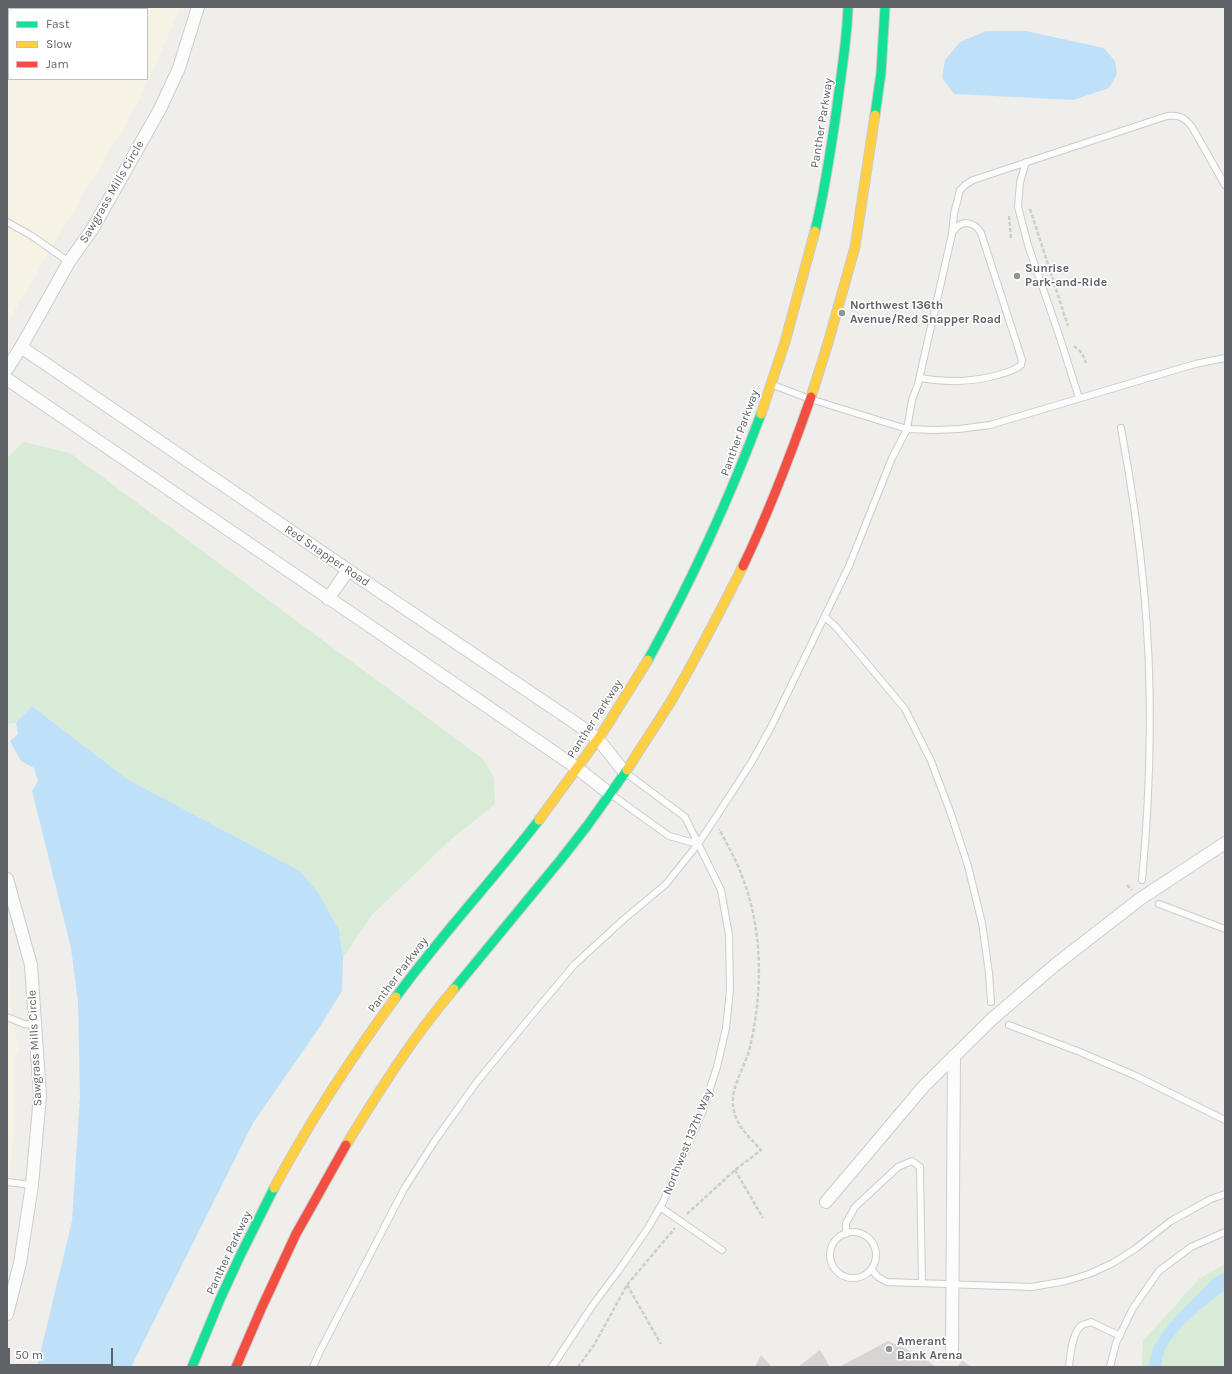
<!DOCTYPE html>
<html>
<head>
<meta charset="utf-8">
<style>
	body { margin:0 }
	#map { position:relative; width:1232px; height:1374px; overflow:hidden; background:#efeeea; font-family:Karla,sans-serif }
	canvas { display:block }
	.frame { position:absolute; inset:0; border:8px solid #5f6368; pointer-events:none }
	.legend { position:absolute; left:8px; top:8px; width:140px; height:72px; box-sizing:border-box; background:#fff; border:1px solid #bfc1c3; margin:0; padding:5px 7px; list-style:none; font-size:12px; color:#5f6368 }
	.legend li { display:flex; align-items:center; gap:8px; height:20px }
	.legend b { width:20px; border:1px solid #bfc1c3 }
	.scale { position:absolute; left:8px; top:1348px; width:105px; height:18px; box-sizing:border-box; border:2px solid #5f6368; border-top:0; padding-left:5px; font-size:12px; line-height:14px; white-space:nowrap; color:#5f6368; -webkit-text-stroke:3px #fff; paint-order:stroke }
</style>
</head>
<body>
<div id="map">
<canvas width="1232" height="1374"></canvas>
<div class="frame"></div>
<ul class="legend">
<li><b style="height:5px;background:#16e098"></b>Fast</li>
<li><b style="height:5px;background:#ffcf43"></b>Slow</li>
<li><b style="height:5px;background:#f24e42"></b>Jam</li>
</ul>
<div class="scale">50 m</div>
</div>
<script>
const context = document.querySelector('canvas').getContext('2d');
context.lineJoin = 'round';
function paint(path, color) { context.fillStyle = color; context.fill(path, 'evenodd'); }
function trace(path, color, width, dash) { context.strokeStyle = color; context.lineWidth = width; context.lineCap = dash ? 'butt' : 'round'; context.setLineDash(dash || []); context.stroke(path); }
function write(font, color, halo, rows, align = 'center') {
  context.font = font + ' Karla,sans-serif'; context.lineWidth = 3; context.setLineDash([]); context.textBaseline = 'middle'; context.strokeStyle = halo; context.fillStyle = color; for (const [text, x, y, turn = 0] of rows) {
    context.save(); context.translate(x, y); context.rotate((+turn || 0) * Math.PI / 180); context.textAlign = isNaN(turn) ? turn : align; if (halo) context.strokeText(text, 0, 0); context.fillText(text, 0, 0); context.restore();
  }
}
const commercial = new Path2D(`
	M7,7H181L137,105L7,323ZM9,9H147V79H9Z
	M7,960L10,973L12,1021L19,1049L13,1060L15,1102L11,1166L7,1188Z`);
const green = new Path2D(`
	M24,442L70,453L483,759L494,778L495,804L448,842L371,916L343,958L339,930L318,892L300,871L127,779L32,706L16,723L7,724V458Z
	M1225,1264V1367H1142L1143,1341L1199,1279Z`);
const water = new Path2D(`
	M986,31H1026L1104,48L1115,61L1117,74L1109,88L1073,100L954,94L942,78L945,60L960,42Z
	M32,706L127,779L300,871L318,892L339,930L343,958L342,991L319,1028L253,1123L131,1367H37L72,1221L80,1097L78,1002L71,948L32,791L38,781L34,768L21,761L10,741L18,734L16,723Z
	M1225,1272V1290C1205,1305 1171,1331 1163,1355C1162,1358 1162,1363 1161,1367H1148L1153,1348L1168,1325L1214,1278Z`);
const building = new Path2D(`
	M888,1341L921,1356L936,1367H839Z
	M820,1350L830,1367H798Z
	M761,1355L772,1367H755Z
	M962,1360L971,1367H958Z`);
const path = new Path2D(`
	M1030,209L1068,326
	M1009,216L1011,239
	M1074,346L1082,353L1086,363
	M1127,885L1132,890
	M735,1170L763,1218
	M687,1214L735,1170L761,1150C748,1135 735,1126 733,1105C731,1086 746,1065 750,1047C763,990 763,930 742,876C736,860 727,844 719,829
	M627,1285L661,1344
	M578,1367L594,1345L627,1285L675,1228`);
const lane = new Path2D(`
	M1026,162L1020,182L1018,207L1028,245L1060,338L1079,398
	M7,222L32,236L69,262
	M920,378C946,383 972,382 998,375C1007,372 1014,371 1021,365L1022,360L981,233C974,221 961,219 953,232
	M773,385L810,399L907,429L934,430L959,429L990,425L1195,364L1225,358
	M1121,428C1131,482 1139,536 1144,590C1153,686 1151,784 1142,880
	M825,617L836,627L865,661L905,709L931,761L951,814L968,866L982,923L989,973L991,1002
	M612,795L669,836L698,844
	M1159,904L1225,929
	M7,1017L24,1024L35,1025
	M1009,1025L1080,1052L1136,1076L1225,1120
	M7,1182L32,1185
	M660,1207L722,1250
	M830 1255a23 23 0 1 1 46 0a23 23 0 1 1-46 0Z
	M846,1234V1223L855,1207L898,1167L912,1161L920,1167L922,1283
	M871,1269L878,1277L887,1282L1032,1287L1066,1281L1089,1274L1113,1263L1135,1249L1171,1221L1211,1199L1225,1194
	M313,1367L320,1351L404,1189L434,1142L476,1083L527,1021L574,965L623,920L666,884L698,844L714,820L751,763L771,727L849,566L892,458L907,429L912,400L918,384L952,234L954,214L960,190L965,185L973,180L1167,116C1180,115 1184,117 1192,127L1225,185
	M552,1367L592,1306L619,1270L648,1228L663,1202L702,1113L717,1067L726,1028L730,990L729,935L721,890L685,817L626,773
	M1069,1367C1070,1356 1072,1332 1082,1325C1085,1324 1089,1323 1091,1322L1120,1336
	M1110,1367L1116,1343L1133,1308L1159,1271L1191,1247L1225,1232`);
const street = new Path2D(`
	M21,347L348,570L574,722L598,739L625,773
	M7,369L21,347L69,262L93,228L160,109L179,68L198,7
	M7,379L383,635L577,768L610,794
	M328,599L348,570
	M7,879L31,965L40,1096L32,1185L20,1263L7,1314
	M826,1202L924,1086L992,1019L1055,965L1140,899L1225,843
	M952,1351L954,1056`);
const fast = new Path2D(`
	M875,115L881,73L885,7
	M815,231C825,190 831,149 837,107C841,74 847,41 848,7
	M648,660C692,580 729,500 761,414
	M454,989L562,858L587,826L627,770
	M396,997C441,935 493,880 539,820
	M192,1367L221,1297L240,1256L274,1188`);
const slow = new Path2D(`
	M811,397L828,343L855,247L875,115
	M761,414L785,342L815,231
	M627,770C641,747 656,725 670,703C696,658 720,612 743,566
	M539,820L601,735L648,660
	M346,1145C379,1091 413,1037 454,989
	M274,1188C310,1121 351,1058 396,997`);
const jam = new Path2D(`
	M743,566C769,512 791,454 811,397
	M236,1367L262,1307L296,1234L346,1145`);
const markers = [
	[1017,276,4,"#919496"],
	[842,313,4,"#919496"],
	[889,1349,4,"#919496"]
];
const streetNames = [
	["Panther Parkway",822,123,-81],
	["Sawgrass Mills Circle",112,192,-60],
	["Panther Parkway",740,433,-70],
	["Red Snapper Road",327,556,34],
	["Panther Parkway",595,719,-57],
	["Panther Parkway",398,975,-53],
	["Sawgrass Mills Circle",35,1048,-93],
	["Northwest 137th Way",688,1142,-68],
	["Panther Parkway",229,1253,-65]
];
const poiNames = [
	["Sunrise",1025,269],
	["Park-and-Ride",1025,283],
	["Northwest 136th",850,306],
	["Avenue/Red Snapper Road",850,320],
	["Amerant",897,1342],
	["Bank Arena",897,1356]
];
paint(commercial, '#f7f3e4');
paint(green, '#d8ebd6');
paint(water, '#bfe0f9');
paint(building, '#d6d5d3');
trace(lane, '#cbcccc', 8);
trace(street, '#cbcccc', 14);
trace(fast, '#cacacb', 11);
trace(slow, '#cacacb', 11);
trace(jam, '#cacacb', 11);
trace(path, '#cacfcc', 2.5, [4, 2]);
trace(lane, '#fdfcfc', 6);
trace(street, '#fdfcfc', 12);
trace(fast, '#16e098', 9);
trace(slow, '#ffcf43', 9);
trace(jam, '#f24e42', 9);
for (const [x, y, r, color] of markers) { const dot = new Path2D(); dot.arc(x, y, r, 0, 2 * Math.PI); context.fillStyle = color; context.fill(dot); trace(dot, '#fff', 1.5); }
write('12px', '#5f6368', '#fff', streetNames);
write('bold 12px', '#5f6368', '#fff', poiNames, 'left');
</script>
</body>
</html>
